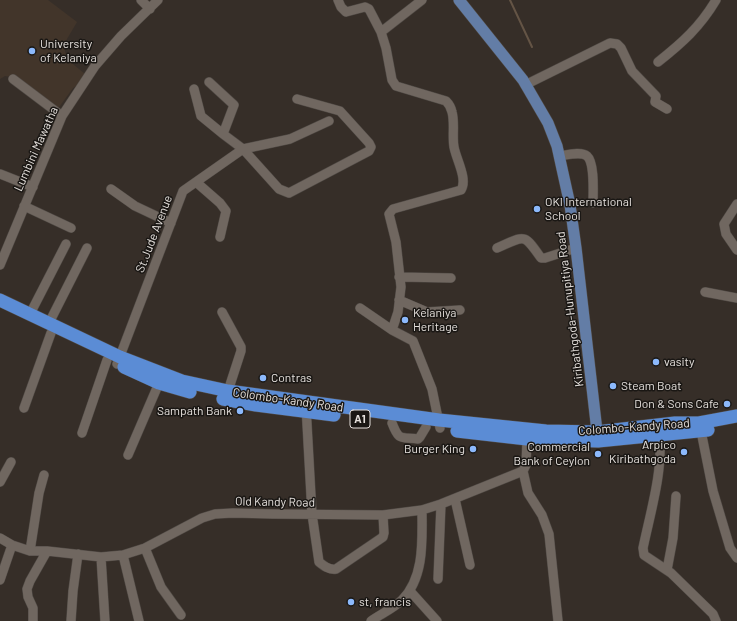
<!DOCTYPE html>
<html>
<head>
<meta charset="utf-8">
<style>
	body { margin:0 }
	canvas { display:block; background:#362e28 }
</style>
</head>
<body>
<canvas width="737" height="621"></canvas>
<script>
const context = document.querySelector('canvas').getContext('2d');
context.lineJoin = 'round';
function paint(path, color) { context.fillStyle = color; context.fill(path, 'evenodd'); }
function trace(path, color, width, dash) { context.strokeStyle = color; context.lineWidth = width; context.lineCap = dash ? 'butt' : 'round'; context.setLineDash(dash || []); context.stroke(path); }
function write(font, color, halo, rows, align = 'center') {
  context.font = font + ' Barlow,sans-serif'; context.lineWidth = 3; context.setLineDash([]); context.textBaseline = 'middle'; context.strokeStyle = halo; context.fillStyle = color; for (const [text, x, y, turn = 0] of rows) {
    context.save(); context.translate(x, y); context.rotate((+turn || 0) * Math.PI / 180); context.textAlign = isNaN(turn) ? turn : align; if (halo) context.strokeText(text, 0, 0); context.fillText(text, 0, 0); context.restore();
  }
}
const built = new Path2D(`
	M0,0H48L77,22L67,39L64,46L66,56L74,65L85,74L78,85L73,88L57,110L12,77L5,76L0,79Z`);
const stream = new Path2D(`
	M510,0L532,47`);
const minor = new Path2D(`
	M141,0L150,9
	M338,0L341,7L346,12L365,7L369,9L381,32
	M658,62C682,43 700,27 716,0
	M13,79L62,116
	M209,82L234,105L223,134L243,149L290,139L329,121
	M525,85L610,43L617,44L621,48L632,71L656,96L655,102L667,109
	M194,89L201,116L223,134
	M559,156C567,155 581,151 587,156C595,163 593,193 593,203
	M0,174L33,187
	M196,182L220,203L226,211L220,237
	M111,189L135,206L171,223
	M737,204L724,224L726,234L737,250
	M24,206L71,228
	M497,248C525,236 523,232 541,258H545L576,248
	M0,265L62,116L95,66L121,36L158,0
	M399,277L451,278
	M705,292L737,298
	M399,300L427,312L460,310
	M360,308L392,330L413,341L432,389L440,428
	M222,312L241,347V351L228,391
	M30,314L66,244
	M49,323L87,248
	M392,330L398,312L401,287L396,242L389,214L393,209L461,190C468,179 456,159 454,147C452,136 455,123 452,112C451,107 449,104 446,101L396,86L392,80L386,48L381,32L422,0
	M117,364L183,191L243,149L279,189L289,193L369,151L371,147L369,143L340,111L297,99
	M306,406L312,514L319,562C324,566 329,570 336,569L383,537L384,533L383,515
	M24,408L51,333
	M392,423C399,441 400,437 418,439L420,437L426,427
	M701,431L713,491L730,548L737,558
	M82,433L107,360
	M659,435C664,468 650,514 643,548L644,555L671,573L713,614L716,621
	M128,455L159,383
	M523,471L528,493L542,515L549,534L558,621
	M0,482L11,462
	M455,499L470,565
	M0,538L12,545L30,551H47L101,557L123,555L145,548L202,518L215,514L233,513L273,514L383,515L422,510L441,504L523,471L526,465L527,439
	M145,548L161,587L181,615
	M30,551L39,493L44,475
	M123,555L139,621
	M101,557L105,621
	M667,570L673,538L676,496
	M438,579L441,504
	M0,580L12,545
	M410,591L437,621
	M33,621V608L28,597L27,589L30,581L47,551
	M71,621L73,591L78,554
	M371,621C381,614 394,608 402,600C425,577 422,539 422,510`);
const major = new Path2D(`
	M459,0L523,80L548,123L557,146L570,205L576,248L598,440`);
const highway = new Path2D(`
	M0,300L120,357L182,381L228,391L439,420L546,431L597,432L675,423H699L737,416
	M124,367L159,383L190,392
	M223,399L256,405L334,415
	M457,431L527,439L598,441L708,430`);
const markers = [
	[32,51,4,"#8cb9fc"],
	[537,209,4,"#8cb9fc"],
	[405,320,4,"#8cb9fc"],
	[656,362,4,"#8cb9fc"],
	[263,378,4,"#8cb9fc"],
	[613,386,4,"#8cb9fc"],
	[727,404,4,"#8cb9fc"],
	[240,411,4,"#8cb9fc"],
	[473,449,4,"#8cb9fc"],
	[684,452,4,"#8cb9fc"],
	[598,454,4,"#8cb9fc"],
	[351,602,4,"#8cb9fc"]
];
const shields = [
	[360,419,20]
];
const shieldNames = [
	["A1",360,419]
];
const poiNames = [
	["University",40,44],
	["of Kelaniya",40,58],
	["OKI International",545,202],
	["School",545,216],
	["Kelaniya",413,313],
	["Heritage",413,327],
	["vasity",664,362],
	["Contras",271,378],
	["Steam Boat",621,386],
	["Don & Sons Cafe",719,404,"right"],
	["Sampath Bank",232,411,"right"],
	["Arpico",676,445,"right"],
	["Kiribathgoda",676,459,"right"],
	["Commercial",590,447,"right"],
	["Bank of Ceylon",590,461,"right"],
	["Burger King",465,449,"right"],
	["st, francis",359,602]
];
const streetNames = [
	["Lumbini Mawatha",36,149,-66],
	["St.Jude Avenue",154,234,-69],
	["Kiribathgoda-Hunupitiya Road",570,309,-97],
	["Colombo-Kandy Road",288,400,8],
	["Colombo-Kandy Road",634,427,-4],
	["Old Kandy Road",275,502,1]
];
paint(built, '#42352a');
trace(stream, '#645445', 2);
trace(minor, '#514b46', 10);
trace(major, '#514b46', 12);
trace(highway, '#514b46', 14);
trace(minor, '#706760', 9);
trace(major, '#637da6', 11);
trace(highway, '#5b8cd5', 13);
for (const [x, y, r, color] of markers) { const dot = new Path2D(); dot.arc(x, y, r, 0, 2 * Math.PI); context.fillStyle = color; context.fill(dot); trace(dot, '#1a1714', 1.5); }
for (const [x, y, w] of shields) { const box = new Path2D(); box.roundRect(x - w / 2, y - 9, w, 18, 3); context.fillStyle = '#1a1714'; context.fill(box); trace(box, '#e6e1dd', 1); }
write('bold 11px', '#e6e1dd', null, shieldNames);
write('12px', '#e6e1dd', '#1a1714', poiNames, 'left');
write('12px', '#e6e1dd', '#1a1714', streetNames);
</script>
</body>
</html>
